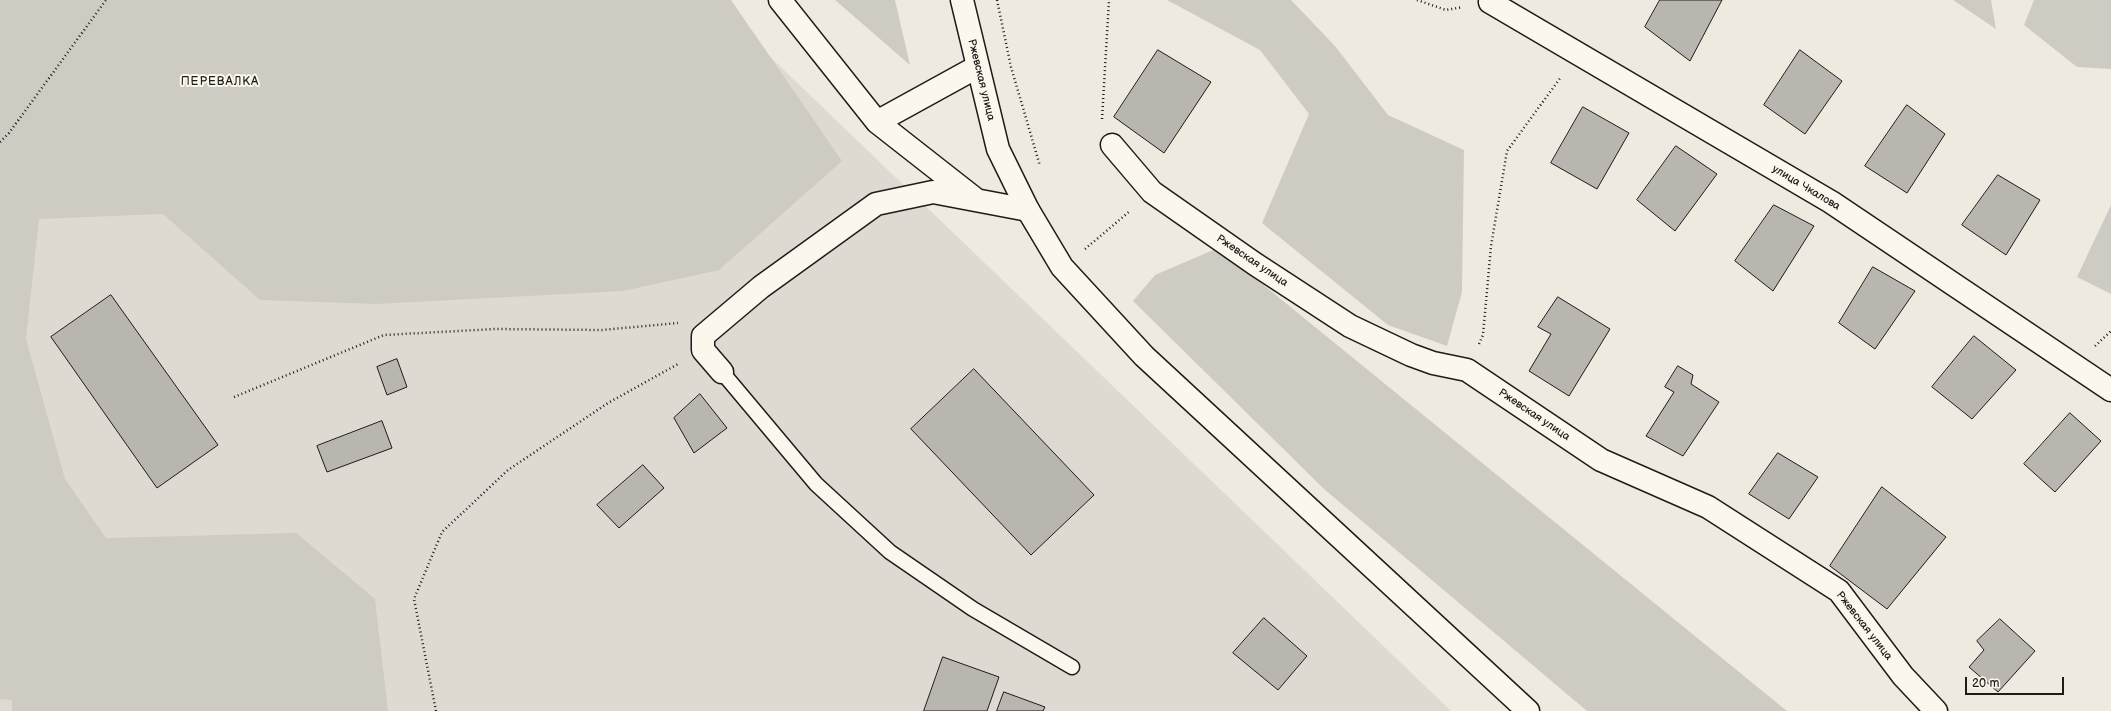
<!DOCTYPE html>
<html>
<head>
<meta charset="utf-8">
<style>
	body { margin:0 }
	#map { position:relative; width:2111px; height:711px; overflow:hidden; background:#eeeadf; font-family:"Balsamiq Sans",sans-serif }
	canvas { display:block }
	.scale { position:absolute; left:1965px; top:677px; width:99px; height:18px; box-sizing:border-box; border:2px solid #1c1c1c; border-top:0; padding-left:5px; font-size:12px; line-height:14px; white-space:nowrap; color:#1c1c1c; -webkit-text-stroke:3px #fbf7ec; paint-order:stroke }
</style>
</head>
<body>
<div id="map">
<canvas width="2111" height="711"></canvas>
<div class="scale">20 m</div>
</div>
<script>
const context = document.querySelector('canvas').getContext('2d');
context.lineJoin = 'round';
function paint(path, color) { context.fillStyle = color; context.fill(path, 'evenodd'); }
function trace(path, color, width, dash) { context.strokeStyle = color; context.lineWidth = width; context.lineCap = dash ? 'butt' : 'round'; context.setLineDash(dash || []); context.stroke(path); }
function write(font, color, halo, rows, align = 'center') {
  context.font = font + ' "Balsamiq Sans",sans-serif'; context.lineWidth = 4; context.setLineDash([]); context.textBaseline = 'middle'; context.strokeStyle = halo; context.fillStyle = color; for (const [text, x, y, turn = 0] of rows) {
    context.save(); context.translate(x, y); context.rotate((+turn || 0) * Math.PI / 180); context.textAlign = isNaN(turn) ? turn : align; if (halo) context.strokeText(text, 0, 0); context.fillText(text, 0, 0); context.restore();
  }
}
const built = new Path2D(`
	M0,0H711L1451,711H0Z`);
const green = new Path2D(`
	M0,0H731L842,161L719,270L623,291L376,304L260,300L163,214L39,219L26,339L65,479L106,538L296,533L375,599L388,711H12V700L0,699Z
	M835,0H895L910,65Z
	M1167,0H1291L1335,46L1388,115L1464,150L1462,292L1447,346L1388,325L1262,223L1309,114L1260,50Z
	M1953,0H1991L1996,29Z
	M2034,0H2111V69L2077,67L2024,25Z
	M2111,205V294L2077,277Z
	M1218,248L1787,711H1587L1324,489L1133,301L1155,275Z`);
const building = new Path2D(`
	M1660,0H1722L1690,61L1645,27Z
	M1158,50L1211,82L1164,153L1114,117Z
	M1800,50L1842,81L1805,134L1764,105Z
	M1907,105L1945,134L1907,193L1865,166Z
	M1583,107L1629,133L1597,189L1551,163Z
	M1676,146L1717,174L1675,231L1637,200Z
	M1998,175L2040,200L2006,255L1962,225Z
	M1774,205L1814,226L1773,291L1735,261Z
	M1873,267L1915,291L1875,349L1839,323Z
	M111,295L218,445L157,488L51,337Z
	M1558,297L1610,329L1569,396L1529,371L1551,334L1538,327Z
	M1974,336L2016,370L1972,419L1932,387Z
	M397,359L407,387L387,395L377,367Z
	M1678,366L1693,375L1691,384L1719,402L1683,456L1646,436L1674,392L1665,387Z
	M974,369L1094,495L1031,555L911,429Z
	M700,394L727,428L694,453L674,418Z
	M2070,413L2101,441L2055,492L2024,464Z
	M382,421L392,448L327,472L317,446Z
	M1778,453L1818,477L1789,519L1749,494Z
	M643,465L664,488L619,528L597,505Z
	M1882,487L1946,537L1887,609L1830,566Z
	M1264,618L1307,656L1278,690L1233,653Z
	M2000,619L2035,651L1998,692L1969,667L1984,650L1977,641Z
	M943,657L999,677L987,711H924Z
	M1004,692L1045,707L1043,711H997Z`);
const path = new Path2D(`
	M997,0L1011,67L1040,166
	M1417,0L1446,10L1463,7
	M1102,119L1109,0
	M0,142L9,133L106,0
	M1085,249L1130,211
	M1479,344L1483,335L1491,246L1507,151L1561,77
	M2095,346L2111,331
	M234,397L384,335L495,329L602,330L678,323
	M436,711L414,599L442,532L508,470L608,403L678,364`);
const lane = new Path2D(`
	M722,372L816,484L890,552L973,609L1072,667`);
const street = new Path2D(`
	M780,0L877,122L974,198
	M1490,2L1831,202L2111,390
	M877,122L977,67
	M1112,145L1152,192L1255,264L1350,326L1411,355L1433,363L1467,370L1601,460L1708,507L1839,591L1903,676L1936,711
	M722,372L703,350V336L761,287L876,204L933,192L1028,210`);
const primary = new Path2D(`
	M962,0L998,149L1028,210L1062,267L1144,356L1528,711`);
const streetNames = [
	["Ржевская улица",981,80,76],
	["улица Чкалова",1806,188,31],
	["Ржевская улица",1252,261,34],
	["Ржевская улица",1534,415,34],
	["Ржевская улица",1864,626,52]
];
const neighbourhoodNames = [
	["ПЕРЕВАЛКА",220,82]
];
paint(built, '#dedad1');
paint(green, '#ceccc2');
paint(building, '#b9b6af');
trace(building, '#1c1c1c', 1);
trace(lane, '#1c1c1c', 17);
trace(street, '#1c1c1c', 25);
trace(primary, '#1c1c1c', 25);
trace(path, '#1c1c1c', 2.5, [1, 3]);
trace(lane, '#fbf7ec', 14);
trace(street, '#fbf7ec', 22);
trace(primary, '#fbf7ec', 22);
write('11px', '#1c1c1c', '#fbf7ec', streetNames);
context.letterSpacing = '1px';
write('12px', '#1c1c1c', '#fbf7ec', neighbourhoodNames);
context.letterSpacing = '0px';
</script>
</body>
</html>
